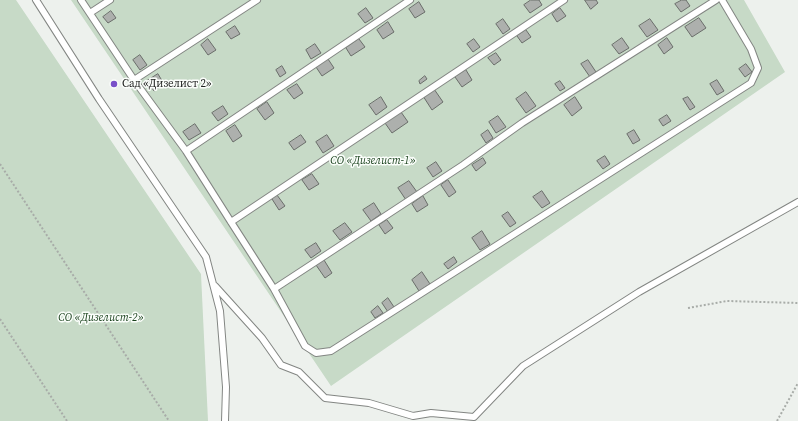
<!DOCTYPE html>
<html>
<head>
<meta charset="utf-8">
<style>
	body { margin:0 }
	canvas { display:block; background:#edf1ed }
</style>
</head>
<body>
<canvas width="798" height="421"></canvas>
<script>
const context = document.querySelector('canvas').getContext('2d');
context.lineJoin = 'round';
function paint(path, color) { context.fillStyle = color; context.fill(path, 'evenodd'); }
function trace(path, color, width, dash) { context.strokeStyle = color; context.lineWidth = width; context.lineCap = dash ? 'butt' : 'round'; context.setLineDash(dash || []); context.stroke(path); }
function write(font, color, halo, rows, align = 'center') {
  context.font = font + ' "Source Serif 4",serif'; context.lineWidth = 3; context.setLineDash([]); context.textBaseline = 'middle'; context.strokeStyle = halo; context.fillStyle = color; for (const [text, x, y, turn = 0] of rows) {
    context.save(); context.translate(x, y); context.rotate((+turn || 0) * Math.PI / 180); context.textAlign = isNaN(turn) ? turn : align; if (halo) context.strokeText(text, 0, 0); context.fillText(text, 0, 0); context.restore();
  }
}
const green = new Path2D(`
	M0,0H16L201,274L208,421H0Z
	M71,0H744L785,72L331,386Z`);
const building = new Path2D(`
	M531,0H539L542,5L530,13L524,5Z
	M585,0H596L598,3L591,9Z
	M682,0H686L690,6L681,12L675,4Z
	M419,2L425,12L415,18L409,9Z
	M366,8L373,18L365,23L358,14Z
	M560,8L566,16L557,22L552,14Z
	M111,11L116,18L108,23L103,17Z
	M699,18L706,28L692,37L685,27Z
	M503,19L510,29L503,34L496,24Z
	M650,19L658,30L647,37L639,26Z
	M388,22L394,32L383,39L377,30Z
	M235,26L240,34L231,39L226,32Z
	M526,30L531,37L522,43L517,36Z
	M622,38L629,48L619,54L612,45Z
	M667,38L673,47L664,54L658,45Z
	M208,39L216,50L208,55L201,45Z
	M359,39L365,47L351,56L346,48Z
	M474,39L480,47L473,52L467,44Z
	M315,44L321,53L311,59L306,50Z
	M496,53L501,60L494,65L488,58Z
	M140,55L147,65L140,70L133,60Z
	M328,59L334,68L322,76L316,67Z
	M588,60L596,72L590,77L581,64Z
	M746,64L752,72L745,77L739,69Z
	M282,66L286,73L280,77L276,70Z
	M466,70L472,80L462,87L455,77Z
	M158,74L164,84L154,91L147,81Z
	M425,76L427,79L420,84L419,81Z
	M717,80L724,91L717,95L710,84Z
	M560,81L565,88L560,91L555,84Z
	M297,84L303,93L294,99L287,90Z
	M434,89L443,102L432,110L423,96Z
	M526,92L536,106L526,113L516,99Z
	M381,97L387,107L376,115L369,105Z
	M575,97L582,108L572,116L564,105Z
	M688,97L695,107L690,110L683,99Z
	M267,102L274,113L265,120L257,109Z
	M223,106L228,114L218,121L212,113Z
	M401,112L408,122L392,133L385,123Z
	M667,115L671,121L663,126L659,120Z
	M498,116L506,127L496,133L489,122Z
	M195,124L201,133L189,140L183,132Z
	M235,125L242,136L233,142L226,131Z
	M488,130L493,138L486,143L481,135Z
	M634,130L640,140L633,144L627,134Z
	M301,135L306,142L294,150L289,143Z
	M327,135L334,146L323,153L316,142Z
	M605,156L610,164L603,169L597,161Z
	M483,158L486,163L476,171L472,165Z
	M436,162L442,171L433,177L427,168Z
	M312,174L319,184L309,190L302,180Z
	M448,180L456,192L449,197L441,185Z
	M409,181L417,192L406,200L398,188Z
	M542,191L550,203L542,208L533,197Z
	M277,195L285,206L279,210L272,199Z
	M423,196L428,205L417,212L412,204Z
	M374,203L381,214L371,221L363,210Z
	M508,212L516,223L510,227L502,216Z
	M387,220L393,228L385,234L379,225Z
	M345,223L352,232L340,240L333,231Z
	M482,231L490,244L480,250L472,238Z
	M316,243L321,251L311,258L305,250Z
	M454,257L457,262L448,269L444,264Z
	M324,260L332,273L325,278L316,265Z
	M422,272L430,284L419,291L412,280Z
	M388,298L394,307L388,312L382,303Z
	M378,306L383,313L375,318L371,312Z`);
const path = new Path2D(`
	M0,164L169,421
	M688,308L727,301L798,303
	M0,319L67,421
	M777,421L798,383`);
const lane = new Path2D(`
	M36,0L99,99L206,257L220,311L226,387L225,421
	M81,0L134,80L186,151L231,222L274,289L305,346L316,353L331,351L751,83L758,68L751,49L722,0
	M90,13L110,0
	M134,80L257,0
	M186,151L410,0
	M231,222L564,0
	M215,286L262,338L281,365L299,372L325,398L369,403L413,416L431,413L474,417L523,366L639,292L798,202
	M274,289L463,165L522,123L716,0`);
const markers = [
	[114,84,4,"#7950c9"]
];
const poiNames = [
	["Сад «Дизелист 2»",122,84]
];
const parkNames = [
	["СО «Дизелист-1»",373,161],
	["СО «Дизелист-2»",101,318]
];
paint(green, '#c7dac7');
paint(building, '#adb0ad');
trace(building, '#6b6e6b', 1);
trace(lane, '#838683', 8);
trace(path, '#a8aca8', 2, [2, 2]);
trace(lane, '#fff', 6);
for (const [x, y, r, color] of markers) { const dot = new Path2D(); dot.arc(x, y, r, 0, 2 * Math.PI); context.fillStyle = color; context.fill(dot); trace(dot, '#fbfefb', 1.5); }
write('11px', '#202220', '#fbfefb', poiNames, 'left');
write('italic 11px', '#19411c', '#fbfefb', parkNames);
</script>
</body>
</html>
